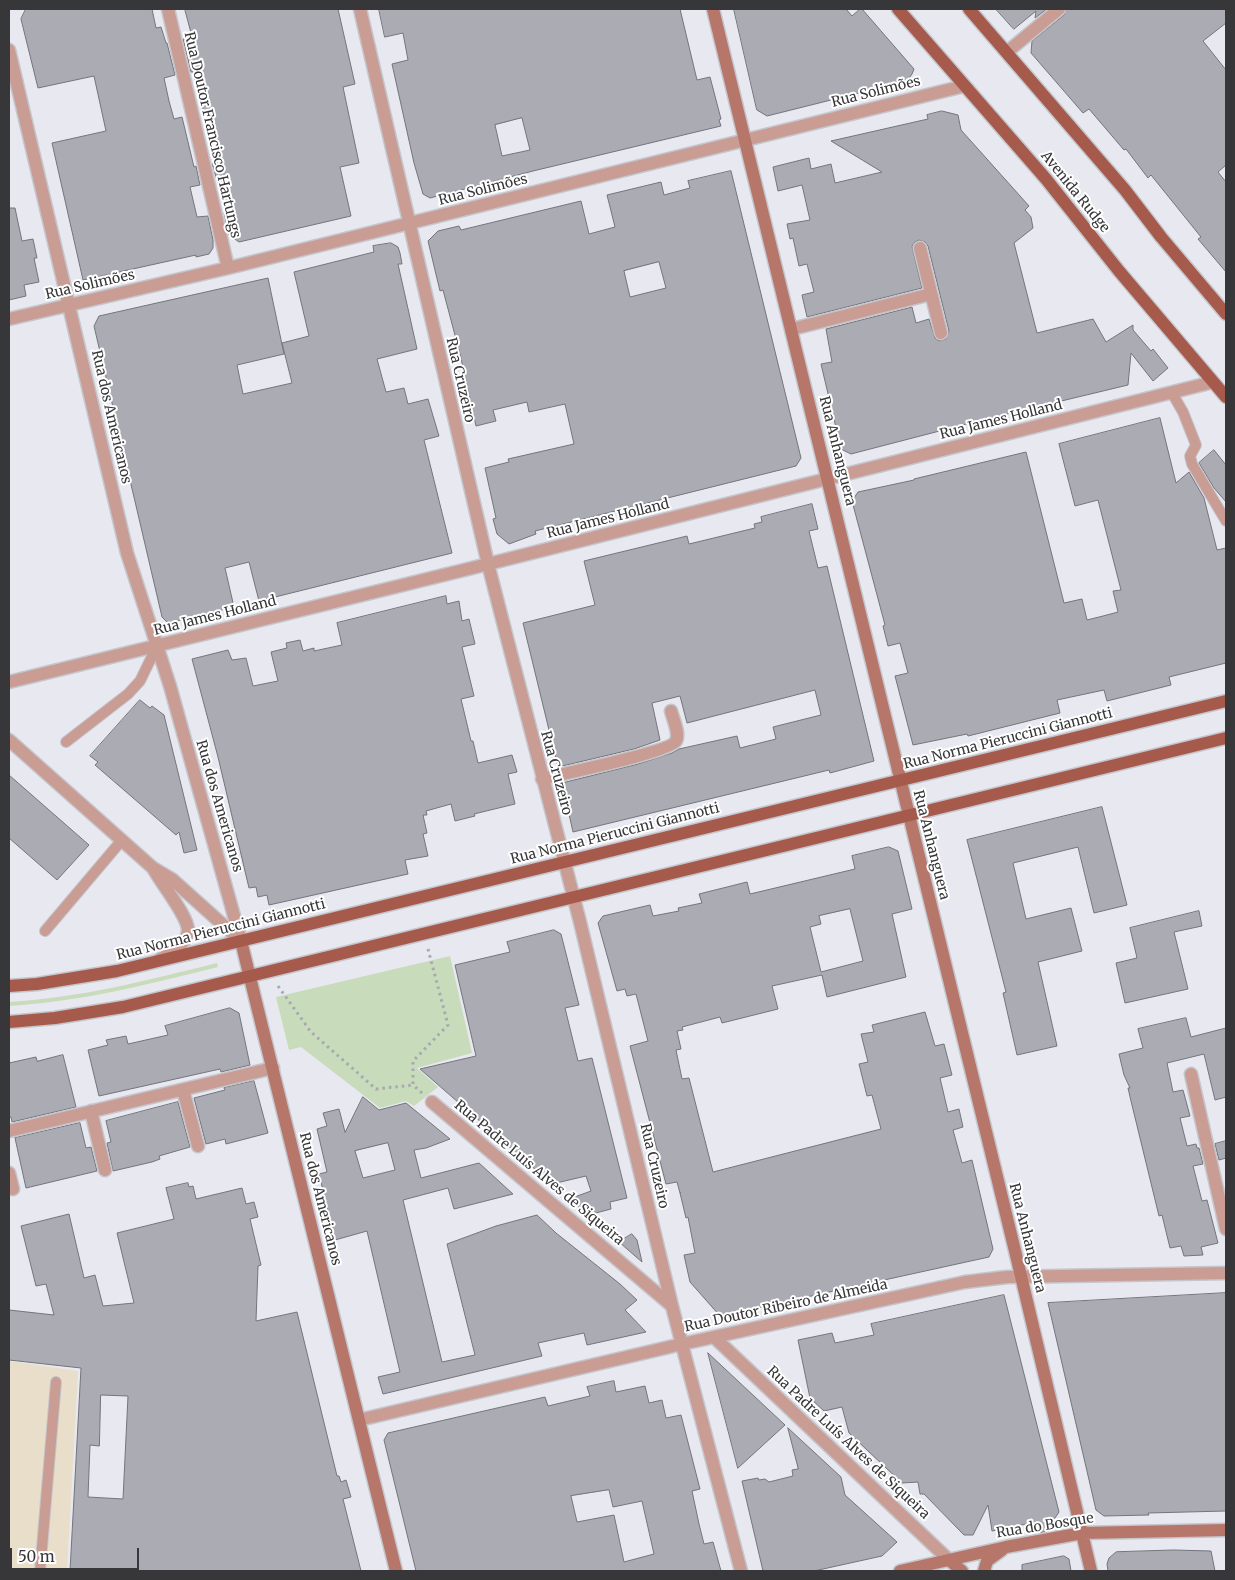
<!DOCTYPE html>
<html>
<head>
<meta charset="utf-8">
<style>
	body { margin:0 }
	#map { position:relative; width:1235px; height:1580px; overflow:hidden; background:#e8e8f1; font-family:Merriweather,serif }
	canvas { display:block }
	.frame { position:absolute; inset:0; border:10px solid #37373a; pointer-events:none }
	.scale { position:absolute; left:10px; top:1548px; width:129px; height:22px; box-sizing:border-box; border:2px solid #37373a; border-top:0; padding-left:6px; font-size:15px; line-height:18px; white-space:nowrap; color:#37373a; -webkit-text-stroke:4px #fff; paint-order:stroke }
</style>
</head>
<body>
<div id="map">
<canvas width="1235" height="1580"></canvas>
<div class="frame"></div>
<div class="scale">50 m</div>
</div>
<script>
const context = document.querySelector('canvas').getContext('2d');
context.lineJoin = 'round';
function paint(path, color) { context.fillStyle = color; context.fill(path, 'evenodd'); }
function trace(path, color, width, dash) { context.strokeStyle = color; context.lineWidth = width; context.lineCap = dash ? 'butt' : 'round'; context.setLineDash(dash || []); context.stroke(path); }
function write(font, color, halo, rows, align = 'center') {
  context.font = font + ' Merriweather,serif'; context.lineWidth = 4; context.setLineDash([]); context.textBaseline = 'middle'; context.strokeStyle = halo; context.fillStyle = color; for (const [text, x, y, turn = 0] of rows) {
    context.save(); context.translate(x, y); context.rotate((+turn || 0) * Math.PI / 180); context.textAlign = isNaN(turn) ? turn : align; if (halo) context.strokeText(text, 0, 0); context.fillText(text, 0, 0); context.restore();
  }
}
const industrial = new Path2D(`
	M9,1361L78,1371L67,1571H9Z`);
const green = new Path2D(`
	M450,956L472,1053L417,1068L438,1087L414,1106L406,1101L380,1108L301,1047L289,1050L276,997Z
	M217,963L218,967C149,984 80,1002 9,1006V1002C80,998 148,980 217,963Z`);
const building = new Path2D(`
	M26,9H152L156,28L161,27L166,43H167L175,75L164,78L169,101L174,119L182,117L194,167L196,166L200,185L190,187L197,217L208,216L213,240V248L209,254L196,257V255L83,280L52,143L106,131L94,76L38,88L21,19Z
	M185,9H338L355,84L343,87L359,163L340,167L351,216L239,242L229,235L224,213L226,212L212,163L222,161L212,117L205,119L197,79L195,80L193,72H191L183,39L192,38Z
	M379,9H680L697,80L710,77L721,119L719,120L721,126L533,171L430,198L423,194L414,163L392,64L408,60L403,33L385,37ZM522,118L530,150L502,156L495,125Z
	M734,9H846L852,16L860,9H862L914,69L912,74L907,81L767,116L757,110Z
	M996,9H1047L1035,18L1036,11L1014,29Z
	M1067,9H1226V23L1203,41L1226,70V165L1218,172L1226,182V272L1198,239L1201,237L1151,175L1148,178L1126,149L1124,150L1089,109L1083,113L1031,53L1032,41L1064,15Z
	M942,111L958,115L961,130L1029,206L1025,210L1031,217L1033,228L1014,243L1037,333L1093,319L1106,342L1133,325V330L1151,351L1153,349L1168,368L1153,381L1131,353L1128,385L978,421L851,454L841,449L821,364L832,362L826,329L912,307L916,323L929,319L935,338L939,341L946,339L949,331L928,246L925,242L919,240L915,242L912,246L922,288L807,317L802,295L814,292L807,264L799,266L793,238L790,239L787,224L810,220L802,185L778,191L773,167L809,158L811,169L831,164L835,183L882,172L831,141L928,119L927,115Z
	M731,171L801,458L796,466L535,531L536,534L509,544L497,534L493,519L496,518L485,468L509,462L508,459L574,444L565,404L529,412L527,402L493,410L496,421L476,426L460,354L443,290L440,291L428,241L438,231L459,226L461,230L581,201L589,234L615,227L607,195L661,182L664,195L690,188L688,181ZM659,262L666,288L630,297L624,271Z
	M9,208H15L22,241L33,239L37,258H34L39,282L24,285L26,296L9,300Z
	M391,243L398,247L400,253L402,264H398L417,349L377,359L386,392L404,388L408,404L428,399L439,436L424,440L452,553L259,601L249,562L225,568L234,607L168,623L162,617L94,326L99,316L268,278L284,354L237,365L243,394L292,383L282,343L309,336L294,272L374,252L373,246Z
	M1160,418L1176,483L1189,472L1204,498L1217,550L1226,548V663L1169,677L1171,685L1107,701L1104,690L1057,700L1060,713L968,736L967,734L913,745L895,676L908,673L900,643L888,646L883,626L885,625L852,501L858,492L914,480V479L1026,452L1064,603L1082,599L1087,620L1103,616L1118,612L1113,591L1121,590L1098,500L1075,506L1059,444Z
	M1214,450L1226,465V502L1214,488L1199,463Z
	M812,504L818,529L809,531L818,568L827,566L874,761L830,773L829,770L573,832L562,783L638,764L672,753L679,749L737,736L740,748L776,739L773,727L821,715L815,690L687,723L680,696L652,703L660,740L634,749L558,767L523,623L595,605L584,561L687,536L689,544L755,528L754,524L762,522L761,517Z
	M446,596L447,604L459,601L462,621L469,619L475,644L462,647L474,696L461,699L471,741H473L478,763L512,755L517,772L508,774L515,804L474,814L475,816L455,821L451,804L426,811L427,815H423L427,833L423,834L428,856L405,860L408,874L269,905L267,895L258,897L256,887L249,888L218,757L192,659L228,650L232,660L246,658L253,686L278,681L271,652L287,648L286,643L300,640L303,651L314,648V651L342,645L337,623Z
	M140,700L150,708L152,706L164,715L197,850L184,853L179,832L176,835L95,765L98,762L90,756Z
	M9,775L89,845L57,880L9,838Z
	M1102,807L1127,905L1094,913L1078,847L1013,863L1026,919L1071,908L1082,951L1038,962L1057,1046L1017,1055L1003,993L1006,992L967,840Z
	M889,847L898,851L912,909L892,914L906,977L827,997L822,975L772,986L778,1009L722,1023L720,1017L682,1027L683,1030L677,1031L681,1049L676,1050L682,1079L689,1078L713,1172L881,1129L872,1095L867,1096L859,1064L868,1062L861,1034L874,1032L872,1025L925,1012L935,1046L944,1044L952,1075L940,1078L948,1112L959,1109L963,1127L953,1130L962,1163L972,1160L993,1249L989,1257L720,1316L690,1282L684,1255L695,1253L688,1217L686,1218L680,1193L681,1192L680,1193L677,1182L666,1184L630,1046L648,1041L636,994L627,996L625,989L617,991L598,923L603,916L650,905L653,916L679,911L678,908L702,903L699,894L747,882L750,894L855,869L852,856ZM850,909L863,961L821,972L810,927L821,924L819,916Z
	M1199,911L1202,926L1174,932L1188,989L1125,1003L1116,963L1137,958L1130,928Z
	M554,930L561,934L579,1005L565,1008L578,1061L592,1058L627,1198L610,1202L611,1209L588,1215L569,1199L591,1191L586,1176L552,1184L420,1069L476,1056L455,965L510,952L507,942Z
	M230,1008L239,1013L250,1065L221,1072L220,1069L99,1096L88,1050L108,1045L106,1040L126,1036L128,1044L168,1035L165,1026Z
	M1186,1018L1191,1037L1226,1028V1097L1215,1100L1204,1054L1167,1063L1173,1092L1183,1090L1190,1116L1180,1118L1187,1146L1196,1144L1197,1148H1199L1203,1164L1193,1166L1202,1201L1207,1200L1218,1243L1201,1247L1203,1255L1184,1256L1181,1246L1170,1248L1162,1215L1159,1216L1131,1101L1128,1088H1130L1124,1075L1119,1054L1143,1048L1138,1029Z
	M63,1055L76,1107L12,1122L11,1117H9V1063L36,1057L37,1061Z
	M254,1081L268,1133L226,1144L225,1139L206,1144L194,1098L225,1090L224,1088Z
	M363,1097L379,1110L406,1103L450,1139L426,1148L414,1150L421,1178L479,1163L513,1194L454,1209L448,1188L403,1200L442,1362L475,1355L447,1244L496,1226L537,1215L556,1233L620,1284L637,1300L625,1310L646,1332L587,1345L584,1333L538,1343L542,1356L383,1394L378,1377L400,1372L367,1231L335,1240L319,1174L327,1172L317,1129L327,1126L323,1113L339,1109L345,1132ZM388,1143L395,1170L363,1178L355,1151Z
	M178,1102L190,1147L159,1156L160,1159L152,1162L113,1171L107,1143L111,1142L106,1121Z
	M80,1123L86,1148L91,1147L97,1171L26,1188L15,1138Z
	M1226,1141V1158L1219,1160L1215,1144Z
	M188,1183L189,1187L193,1186L196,1199L242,1188L246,1204L254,1202L258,1217L250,1219L261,1265L258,1266L256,1321L297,1312L337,1476H339L341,1482L346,1480L351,1497L343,1499L361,1571H70L81,1368L9,1360V1310L54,1315L46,1284L36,1286L21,1226L69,1214L84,1278L95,1275L103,1306L134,1303L117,1233L174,1219L166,1188ZM101,1395L128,1396L123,1499L88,1497L90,1445L99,1446Z
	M632,1234L637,1240L642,1262L619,1242Z
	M1226,1293V1511L1148,1513L1149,1515L1104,1516L1096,1510L1048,1303Z
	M1004,1295L1059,1512L1055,1518L1048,1520L1049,1531L1038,1533L1036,1522L992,1531L988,1505L973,1535H964L924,1494H920L918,1482L902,1483L849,1433L842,1407L824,1411L810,1398L798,1340L832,1333L835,1343L874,1335L871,1324Z
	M708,1353L785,1425L738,1468Z
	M614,1381L616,1392L645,1386L649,1403L662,1400L666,1418L681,1415L700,1489L692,1491L699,1524L704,1544L713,1542L721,1571H416L384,1440L388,1433L545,1397L548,1406L590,1396L587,1387ZM609,1490L613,1507L642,1501L654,1554L624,1562L614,1515L577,1522L571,1496Z
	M788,1428L841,1477L845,1495L897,1542L882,1556L814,1571H763L742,1481L758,1478L759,1480L765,1479L769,1482L793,1476L792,1470L798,1469Z
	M1174,1550L1211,1551L1215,1571H1108L1107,1564L1109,1558L1116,1552Z
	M1064,1556L1069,1559L1071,1571H1022V1565Z`);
const path = new Path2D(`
	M278,986L311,1032L376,1089L413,1085
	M422,1093L413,1085V1061L448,1025L428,949`);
const lane = new Path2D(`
	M1172,393L1183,412L1196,445L1190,456L1192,464L1226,521
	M66,742L128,694L140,681L157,646
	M45,931L122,840
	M40,1571L56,1382`);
const street = new Path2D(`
	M168,9L228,268
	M360,9L488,564L581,926L672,1306L741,1571
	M9,50L127,553L170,686L241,941
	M1007,52L1059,9
	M920,248L941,333
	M9,319L228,268L964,86
	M792,329L931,294
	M9,682L468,569L1213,382
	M9,740L153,868L173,880L241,941
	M542,779C560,774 670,752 676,741C680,734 673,719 671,711
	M153,868C160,882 188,916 188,930C188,944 169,954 159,960
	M1191,1074L1226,1229
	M183,1090L198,1146
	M432,1102L672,1306
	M91,1111L105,1170
	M9,1131L273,1068
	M9,1173L13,1189
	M714,1337L949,1560
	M359,1420L682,1344L965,1282L1007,1277L1226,1273`);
const secondary = new Path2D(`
	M713,9L1016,1255L1091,1571
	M241,941L396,1571
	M949,1560L962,1571
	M900,1571L1006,1547L1082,1533L1226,1530
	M984,1571L987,1561L1002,1550`);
const primary = new Path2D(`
	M898,9L1046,179L1119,271L1226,397
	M969,9L1125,190L1161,237L1226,314
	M9,986L37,984L117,971L1226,701
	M9,1022L55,1018L123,1007L1226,738`);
const streetNames = [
	["Rua Solimões",876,92,-14],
	["Rua Doutor Francisco Hartungs",212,135,77],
	["Rua Solimões",483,190,-14],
	["Avenida Rudge",1075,192,51],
	["Rua Solimões",90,285,-13],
	["Rua Cruzeiro",460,380,77],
	["Rua dos Americanos",111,417,77],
	["Rua James Holland",1001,420,-14],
	["Rua Anhanguera",837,451,76],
	["Rua James Holland",608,519,-14],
	["Rua James Holland",215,616,-14],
	["Rua Norma Pieruccini Giannotti",1008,739,-14],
	["Rua Cruzeiro",556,773,75],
	["Rua dos Americanos",219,806,74],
	["Rua Norma Pieruccini Giannotti",615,834,-14],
	["Rua Anhanguera",931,845,76],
	["Rua Norma Pieruccini Giannotti",221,930,-14],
	["Rua Cruzeiro",654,1166,77],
	["Rua Padre Luís Alves de Siqueira",539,1173,40],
	["Rua dos Americanos",320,1199,76],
	["Rua Anhanguera",1027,1238,76],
	["Rua Doutor Ribeiro de Almeida",786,1306,-12],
	["Rua Padre Luís Alves de Siqueira",848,1443,43],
	["Rua do Bosque",1045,1526,-9]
];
paint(industrial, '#e9dec9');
paint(green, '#c8dbba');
paint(building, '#ababb3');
trace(building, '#74747c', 1);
trace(lane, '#c5c5cc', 12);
trace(street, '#c5c5cc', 15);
trace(secondary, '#c5c5cc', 15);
trace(primary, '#c5c5cc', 15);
trace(path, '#a8a8af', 3, [2.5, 4]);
trace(lane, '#c99c94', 10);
trace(street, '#c99c94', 12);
trace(secondary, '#b6766a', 12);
trace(primary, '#a65a4c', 12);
write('14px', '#37373a', '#fff', streetNames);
</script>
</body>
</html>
